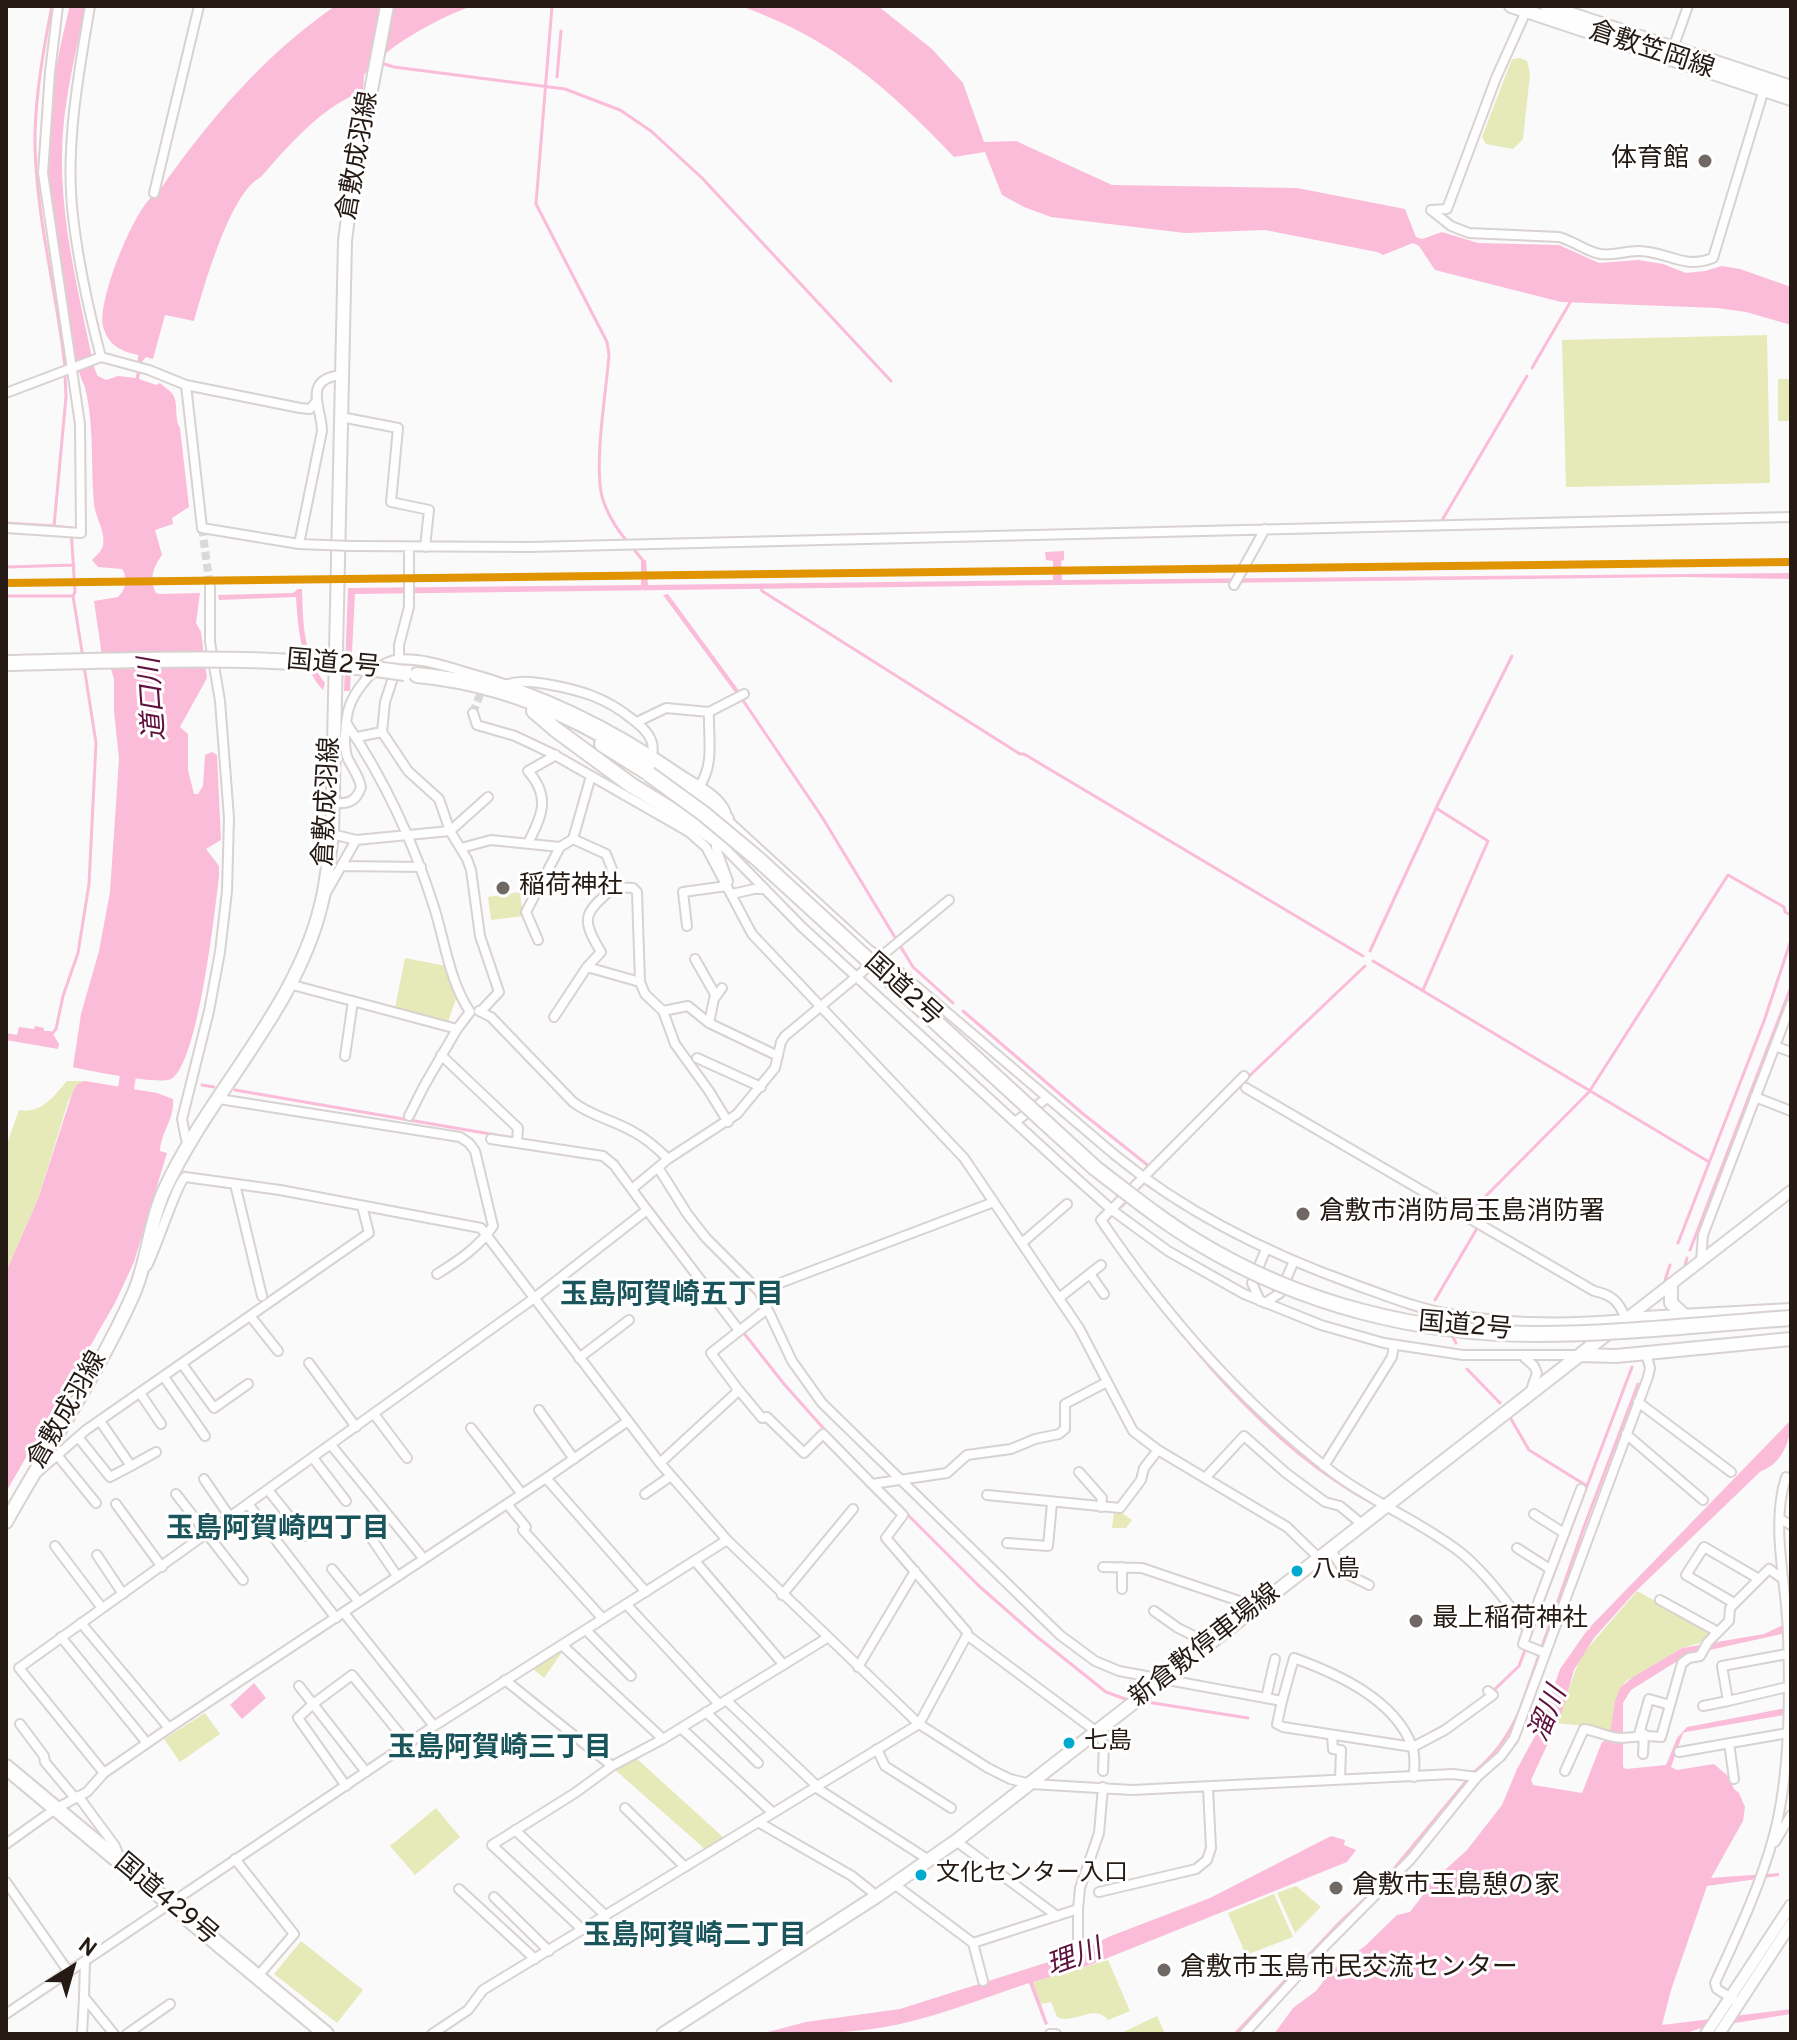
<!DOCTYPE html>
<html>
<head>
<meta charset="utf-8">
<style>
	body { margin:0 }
	#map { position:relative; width:1797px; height:2040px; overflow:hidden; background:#fafafa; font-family:Overpass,sans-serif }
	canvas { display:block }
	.frame { position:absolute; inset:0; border:8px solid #251a14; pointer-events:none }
	.north { position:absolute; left:32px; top:1928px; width:80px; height:80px; -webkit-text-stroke:6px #fff; paint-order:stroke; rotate:37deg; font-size:22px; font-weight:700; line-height:32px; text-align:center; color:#251a14 }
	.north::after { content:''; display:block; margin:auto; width:28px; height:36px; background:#251a14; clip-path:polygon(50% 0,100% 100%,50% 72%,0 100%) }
</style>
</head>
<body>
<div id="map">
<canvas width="1797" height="2040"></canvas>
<div class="frame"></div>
<div class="north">N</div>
</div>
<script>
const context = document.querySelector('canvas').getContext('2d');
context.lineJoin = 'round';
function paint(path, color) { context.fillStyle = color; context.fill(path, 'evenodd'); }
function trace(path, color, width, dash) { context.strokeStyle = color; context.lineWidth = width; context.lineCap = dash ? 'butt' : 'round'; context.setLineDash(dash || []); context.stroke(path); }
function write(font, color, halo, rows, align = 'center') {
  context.font = font + ' Overpass,"Noto Sans JP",sans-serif'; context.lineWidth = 6; context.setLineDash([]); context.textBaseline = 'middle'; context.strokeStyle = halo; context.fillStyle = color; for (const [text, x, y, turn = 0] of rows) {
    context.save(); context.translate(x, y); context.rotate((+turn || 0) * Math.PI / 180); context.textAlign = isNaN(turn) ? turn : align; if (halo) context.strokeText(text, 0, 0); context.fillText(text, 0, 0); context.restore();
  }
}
const green = new Path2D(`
	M1520,58L1527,61L1530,74L1523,139L1513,149L1486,144L1482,137L1512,59Z
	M1767,335L1770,483L1566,487L1562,340Z
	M1778,379H1791V421H1778Z
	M520,892L523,916L491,920L488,897Z
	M405,958L446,966L457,996L448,1022L395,1008Z
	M67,1081H85L77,1084L68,1102L38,1199L6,1272V1147L19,1110C42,1114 54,1096 67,1081Z
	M1114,1512L1122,1513L1132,1520L1126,1528H1112Z
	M1637,1591L1711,1632L1700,1643L1682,1648L1625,1682L1615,1701L1611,1733L1603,1728L1556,1723L1581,1656Z
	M563,1651L544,1678L533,1669Z
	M205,1713L220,1734L180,1762L164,1739Z
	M636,1758L724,1838L706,1850L614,1769Z
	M436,1808L460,1837L415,1875L390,1846Z
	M1296,1886L1321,1907L1295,1933L1277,1893Z
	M1274,1894L1293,1937L1246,1955L1228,1913Z
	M301,1941L363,1990L337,2023L274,1974Z
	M1108,1960L1130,2011L1108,2020C1094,2003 1075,2025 1057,2017L1051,2002L1041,2004L1033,1982Z
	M1157,2016L1165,2034H1119Z`);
const water = new Path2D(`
	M335,6H472C438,18 386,46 364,75L363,92C325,103 286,148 261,177C230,192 204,287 194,321L165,315L153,359L146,357L142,362L139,379L156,385L160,383C164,387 168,389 171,392C180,402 173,416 180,428L189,507L172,518L173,524L155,530L162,555C153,568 149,578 156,593L160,594L200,593L196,623L201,632L207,678L180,727L188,734V770L194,794H198L203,786L205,755L212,752L217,755L221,840L206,849L219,866V876C215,910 198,1065 171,1079C160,1085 89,1071 73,1067L81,1014L99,951L110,892L119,759L114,711V679L111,669L102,656L94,601L118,597C126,590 128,577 122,569L98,567L92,560C96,556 102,551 103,545C106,532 95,517 94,503C90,458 96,412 79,369L90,364L94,374L106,380L118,376L136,378L138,355C120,351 108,345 103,326C97,301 136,201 159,191C210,119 262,57 335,6Z
	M741,6H878L932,49L963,83L984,142L1016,141L1112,185L1297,188L1405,209L1416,237L1422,239L1442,232L1478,243L1559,245L1599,263L1638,260L1663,264L1686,273L1705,271L1722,266L1740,269L1791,287V325L1746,312L1717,308L1561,302L1435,270L1419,246L1413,243L1383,255L1377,252L1265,230L1185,233L1051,217L1024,207L1002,195L985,152L954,157C888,88 833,39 741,6Z
	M1064,551V560L1061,561L1062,580L1791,573V579L1684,577L355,594L350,691H344L348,588L641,585V560H646L648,585L1053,580V561L1046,560L1045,552Z
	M298,589H302C303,622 303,656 325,683L323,690C301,667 298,628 296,597L219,600L218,595L293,593Z
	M668,594L740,692L737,695L663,595Z
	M35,1026L44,1028V1031H51L59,1044L58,1049L6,1040V1033L17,1035L19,1027L34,1029Z
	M85,1081L157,1093L173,1099C175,1118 161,1132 160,1151L167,1153L134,1262L115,1303L6,1492V1272L38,1199L72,1094L77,1084Z
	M1791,1420C1791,1440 1782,1464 1761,1471L1635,1592L1594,1638L1574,1670L1561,1715L1531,1780L1533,1785L1582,1793L1602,1742L1609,1740L1615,1701L1620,1688L1633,1677L1682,1648L1764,1634L1785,1624L1786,1633L1687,1655L1631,1690L1623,1703V1767L1626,1769L1666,1765L1677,1738L1687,1727L1786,1708L1790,1714L1686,1732L1683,1733L1671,1767L1677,1770L1714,1764L1728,1776L1734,1789L1739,1793L1745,1807L1743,1821L1711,1878L1779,1873V1876L1707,1886L1671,1990L1662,2025L1791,2009V2014L1698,2029L1683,2034H1274L1293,2008L1316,1991L1332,1970L1365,1946L1397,1915L1410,1912L1423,1895L1425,1888L1467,1850L1502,1805L1517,1769L1541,1725L1560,1669L1588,1629Z
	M254,1683L266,1698L242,1719L230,1705Z
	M1331,1836L1345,1840L1344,1845L1356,1850L1347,1862L1090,1965L1033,1982L1048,2024L1045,2025L1029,1983C980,1999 930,2020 879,2028C839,2034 800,2034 760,2034L806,2022L900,2009L1080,1952L1108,1937L1210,1898Z`);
const stream = new Path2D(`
	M52,6C43,50 34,102 35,147C37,221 57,294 65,367
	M552,6L536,204L607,342L609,355C606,393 595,456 601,492C604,508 616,529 627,541
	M381,63L394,67L565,89L620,110L651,131L702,178L891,381
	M557,77L561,31
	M1532,368L1572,299
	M65,375L66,397L54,526L71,528L75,592L73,596L83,658
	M1441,522L1527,376
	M6,523L54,526
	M632,547L644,562
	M6,567L74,565
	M761,587L762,591L1020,754H1024L1363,956
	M6,596H73
	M740,696L822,817L913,967L953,1003
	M1370,951L1439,802L1512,656
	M1373,961L1709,1162
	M1423,990L1488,841L1436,808
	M963,1011L1082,1113L1155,1171L1171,1155
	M51,1035L56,1029L63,996L78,953L89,884L96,743L84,666
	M1243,1082L1365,966
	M202,1085L214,1087
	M235,1090L560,1146
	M645,1200L689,1258
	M1122,1206L1129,1198
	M1102,1226L1101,1228C1177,1330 1258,1441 1372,1503
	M1678,1243L1764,1021L1791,940
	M1690,1250L1791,987
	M1685,1265L1687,1258
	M1665,1280L1670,1265
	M1435,1300L1482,1220L1470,1213L1473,1209L1589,1092L1728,875L1784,907L1785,912L1791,915
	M743,1332L784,1384L833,1439
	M1450,1332L1456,1343
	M1467,1369L1500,1403
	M1511,1419L1529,1450L1587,1486
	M906,1513L979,1586L1036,1636L1106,1692L1128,1700
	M1419,1529L1450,1549
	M1482,1578L1508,1609
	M1493,1691L1519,1666L1632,1367
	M1147,1702L1248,1718
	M1434,1731L1448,1723
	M1472,1774C1495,1755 1507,1738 1519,1712L1584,1527L1638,1384
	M1235,2034L1339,1923L1384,1881L1468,1779`);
const river = new Path2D(`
	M78,6C69,43 60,82 56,120C47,203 69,287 86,368L90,379
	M123,1108L131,1056`);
const minorTunnel = new Path2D(`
	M202,528L210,587
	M473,713L484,684`);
const minor = new Path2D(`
	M90,6C79,71 66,141 72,207C77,257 88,308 101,357
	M1672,51L1688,6
	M154,193L199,6
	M1431,210L1451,226L1469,233L1559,237C1574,241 1585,251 1600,254C1613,256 1625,251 1638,251C1668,251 1683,270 1713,258L1765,86
	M1431,210L1447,209L1496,78L1528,7
	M186,385L202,528L299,544L325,545
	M6,393L101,357L149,370L186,385L300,408L310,409L315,403
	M341,417L398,428L391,502L429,510L425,547
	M6,528L81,533L80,424L43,173L50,72L58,6
	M299,544L322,431C322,408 301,379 342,375
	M351,546L529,547L1791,517
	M409,547V607L399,645V660L385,702L382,732L408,771L439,799L450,831L467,859L471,870L480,936L499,992L481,1011
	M1234,585L1265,529
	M508,684C522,680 532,682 546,684C580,690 605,697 632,719C644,728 656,739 652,755
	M473,713L477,725L515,736L553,754L689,832L706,847L752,934L964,1158L1079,1328L1133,1431L1158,1450L1287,1527L1320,1559
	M637,722L666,708L709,712
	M347,724C386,782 413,841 434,907C445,942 449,980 470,1012
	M357,737L382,732
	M591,776L573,839L606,854L612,869L614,887L633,888L637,892L640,982L645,994L663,1011L675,1044L709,1091L728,1122
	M699,787C715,764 708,738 709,712L744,694
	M331,803C347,804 356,803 361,787C359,776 353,769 348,759C343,748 345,724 348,711C353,692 375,663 396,660C416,657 443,665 462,671C542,692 613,727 680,774C695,784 726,798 727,818
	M726,819L868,949L889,963L1115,1155C1187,1214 1269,1254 1356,1285C1389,1297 1421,1310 1456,1315C1511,1324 1571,1324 1626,1319C1619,1302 1613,1295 1594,1291L1246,1088
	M332,834L356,840
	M717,837L716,848L728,881
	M716,839L802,927L1066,1169L1112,1210L1168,1251L1244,1294L1321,1325L1384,1343L1463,1355H1578
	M528,843C542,816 551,797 528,771L556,755
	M461,848L491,840L560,847
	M343,866L421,867
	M614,887C584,914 580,917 601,952L587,967L640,982
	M327,891L356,840L450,831L488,797
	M732,894L754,889H765
	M687,926L683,892L727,886
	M538,940L526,912L560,847L573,839
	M695,959L716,996
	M289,984L457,1029L470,1012
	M722,988L714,999L709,1023L778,1056
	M479,1011L491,1017L573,1102C591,1116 613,1120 632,1131C646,1138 657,1148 668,1159
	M663,1011L688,1006L709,1023
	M554,1017L587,967
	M1775,1046L1791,1052
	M441,1055L518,1128L517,1142
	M345,1056L353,1001
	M697,1058L761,1087
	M1244,1076L1101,1220C1164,1313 1241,1402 1331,1471C1371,1502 1419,1520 1460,1552C1486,1573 1507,1603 1528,1629L1523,1644L1545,1653
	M1755,1097L1791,1111
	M219,1099L460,1137L469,1143L475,1151L493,1226C479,1247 458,1261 437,1274
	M409,1116L424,1086L457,1029
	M1015,1122L1047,1098
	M190,1144L186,1139L182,1119L209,1011L220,952L227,891L229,818L220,701L210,642V587
	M659,1169L688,1215L706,1238L759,1291L792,1361L822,1403L1060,1635L1095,1661L1119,1671L1282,1701L1294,1658C1338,1674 1394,1699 1412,1746C1416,1755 1414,1768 1414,1777
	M235,1184L262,1296
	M632,1189L668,1159L737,1114L775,1068L781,1042L785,1036L949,900
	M647,1210L738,1329
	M1022,1243L1067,1204
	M1701,1262L1703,1235L1791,1004
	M147,1266C156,1249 177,1183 185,1177L280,1190L481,1228L660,1463L727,1540L919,1724L988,1768L1010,1779L1031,1784L1132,1790L1453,1774L1477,1777
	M1090,1274L1104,1294
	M759,1291L994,1202
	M1059,1298L1101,1265
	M1260,1301L1252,1283L1266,1249
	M1265,1303L1280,1293L1294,1261
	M251,1317L278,1351
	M579,1358L629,1320
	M1525,1358L1534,1366L1537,1373L1531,1390
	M309,1363L356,1427
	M182,1364L214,1408L248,1384
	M164,1377L205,1436
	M737,1388L762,1418L767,1417L804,1453L823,1434L872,1484L947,1473L967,1455L1011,1449L1035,1439L1059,1434L1065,1429V1404L1107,1382
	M140,1393L161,1424
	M1638,1402L1731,1472
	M539,1410L574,1459
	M374,1414L407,1458
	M471,1428L522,1494
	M1626,1434L1703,1500
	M78,1437L110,1477L131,1466L100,1421
	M331,1445L424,1559
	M57,1455L96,1503
	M313,1458L346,1501
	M660,1463L736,1393L737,1388L711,1353L767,1309
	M131,1466L156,1452
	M1324,1466L1392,1357L1394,1345
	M39,1471L86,1430L369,1233L362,1206
	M1079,1472L1102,1498L1101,1507
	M1206,1477L1244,1436L1286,1473L1325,1502L1340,1506L1363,1525
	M546,1478L646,1592
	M204,1479L230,1517
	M872,1484L903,1515L886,1538L967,1632V1635
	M268,1490L305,1536
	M176,1494L243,1580
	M645,1494L671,1476
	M987,1495L1120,1508L1141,1480L1144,1468L1158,1450
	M116,1504L162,1567
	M248,1504L336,1618
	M507,1504L526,1527L523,1530L603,1619
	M1534,1514L1564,1533
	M1780,1519L1791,1525
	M372,1539L397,1576
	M1007,1543L1048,1546L1052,1503
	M55,1546L102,1608
	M1517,1548L1550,1569
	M1331,1550L1345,1573L1369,1585
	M97,1555L123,1594
	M695,1561L783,1664
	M1103,1567L1142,1568L1257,1607
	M332,1569L359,1602
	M1122,1589V1567
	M782,1595L853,1509
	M1660,1600L1718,1632
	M1734,1603L1686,1575L1704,1547L1759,1579
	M626,1604L719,1704
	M1154,1611L1178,1628L1210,1644
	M344,1613L434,1726
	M81,1623L169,1728
	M1528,1629L1581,1489
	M586,1630L631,1676
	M61,1637L147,1743
	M562,1645L663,1739
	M858,1667L915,1571
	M505,1680L612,1766
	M299,1686L313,1704L298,1718L346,1786
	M1787,1687L1728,1701L1722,1666L1787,1654
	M1266,1698L1275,1659
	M726,1700L817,1786
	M1282,1701L1277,1724L1283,1727L1413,1747L1445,1730L1493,1695L1488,1691
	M1703,1706L1728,1701
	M706,1712L758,1763
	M20,1724L44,1756L45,1762L75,1798
	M681,1728L773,1813
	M1639,1734L1649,1699L1670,1705
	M1332,1735L1333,1749L1341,1750L1340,1779
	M1729,1743L1734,1779
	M877,1749L885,1766L951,1808
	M1679,1752L1788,1733
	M1643,1754L1644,1734
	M1565,1771L1584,1729C1597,1731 1609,1738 1622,1738C1637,1737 1646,1735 1661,1737L1682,1663L1689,1658L1700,1656L1708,1642L1729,1621L1730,1608L1769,1569L1783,1579
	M366,1772L313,1704L352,1675L409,1745
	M104,1773L19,1668L533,1299L647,1210L614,1165L603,1156L491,1139
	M815,1787L929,1860
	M78,1796L115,1846L120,1858
	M625,1808L685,1867
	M758,1822L852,1876L877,1896
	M515,1830L606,1916
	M956,1841L1057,1916
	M1775,1842L1791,1815
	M6,1844L55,1809L87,1792L104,1773L169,1728L546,1478L628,1421
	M235,1859L294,1934L257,1977
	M6,1882L68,1971
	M894,1884L973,1943L983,1981
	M459,1889L535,1959
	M1099,1892L1196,1869L1207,1860L1211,1848L1208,1788
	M494,1897L549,1951
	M1078,1909V1951
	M583,1930L492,1845L575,1793L612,1766L663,1739L827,1638
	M973,1943L1078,1909L1080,1888L1099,1833L1103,1787
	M85,1961L84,1997L114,2034
	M1739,2003L1717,1989L1715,1983C1737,1935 1760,1887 1774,1835C1790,1775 1790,1697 1788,1635C1787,1584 1770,1527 1786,1477L1791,1480
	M6,2014L434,1726L727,1540
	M82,2034L84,1998
	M127,2034L170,2004
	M432,2034L468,2010L483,1990L919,1724L967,1635L1097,1732L1104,1744L1103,1771
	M1050,2034H1056
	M1244,2034L1321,1950L1411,1859L1477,1777L1501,1756L1514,1738L1648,1377L1650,1368L1646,1353`);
const tertiary = new Path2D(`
	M1626,1319L1791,1191
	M1706,2034L1791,1905
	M1719,2034L1791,1924`);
const primary = new Path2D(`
	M1511,6L1791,99
	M1547,6L1791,87
	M1671,1285V1303L1687,1318
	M1580,1355L1616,1356L1791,1339
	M6,1522C48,1446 98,1374 133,1295C148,1262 149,1223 164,1191C208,1094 296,1010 321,905C327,882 329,857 332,834L345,241L350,201L387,6
	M663,2034L877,1896L956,1841L1626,1319L1791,1310`);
const trunk = new Path2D(`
	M417,675C539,686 631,747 726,819
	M534,711L555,729L631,785L696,825L716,839
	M602,744L645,771
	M6,1767L326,2034`);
const minorBridge = new Path2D(`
	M325,545L351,546`);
const trunkBridge = new Path2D(`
	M6,663C139,660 273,653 405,673
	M649,774L704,814L758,859L1095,1168C1129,1194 1162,1221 1199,1243C1300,1304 1418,1334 1536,1334C1621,1334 1706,1324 1791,1318`);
const rail1 = new Path2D(`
	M6,583L1791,562`);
const markers = [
	[1705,161,8,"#706864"],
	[503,888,8,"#706864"],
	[1303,1214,8,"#706864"],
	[1297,1571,7,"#00a9ce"],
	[1416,1621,8,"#706864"],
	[1069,1743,7,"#00a9ce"],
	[921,1875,7,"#00a9ce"],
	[1336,1888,8,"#706864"],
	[1164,1970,8,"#706864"]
];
const busNames = [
	["八島",1312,1571],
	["七島",1084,1743],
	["文化センター入口",936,1875]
];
const streetNames = [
	["倉敷笠岡線",1651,52,18],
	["倉敷成羽線",360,156,-80],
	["国道2号",333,666,5],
	["倉敷成羽線",329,802,-87],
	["国道2号",902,991,42],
	["国道2号",1465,1328,5],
	["倉敷成羽線",69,1411,-60],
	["新倉敷停車場線",1206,1647,-38],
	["国道429号",165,1901,40]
];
const poiNames = [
	["体育館",1689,161,"right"],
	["稲荷神社",519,888],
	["倉敷市消防局玉島消防署",1319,1214],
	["最上稲荷神社",1432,1621],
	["倉敷市玉島憩の家",1352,1888],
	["倉敷市玉島市民交流センター",1180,1970]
];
const waterNames = [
	["道口川",155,699,-94],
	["溜川",1550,1715,-68],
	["理川",1075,1960,-20]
];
const neighbourhoodNames = [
	["玉島阿賀崎五丁目",672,1297],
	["玉島阿賀崎四丁目",278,1531],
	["玉島阿賀崎三丁目",500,1750],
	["玉島阿賀崎二丁目",695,1938]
];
paint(green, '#e5eab8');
paint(water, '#fbbcd9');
trace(stream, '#fbbcd9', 3);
trace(river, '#fbbcd9', 16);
trace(minorTunnel, '#dad8d8', 8, [8, 4]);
trace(minor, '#d8d2d0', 12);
trace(tertiary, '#d8d2d0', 14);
trace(primary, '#d8d2d0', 16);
trace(trunk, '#d8d2d0', 18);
trace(minor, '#fefefe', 8);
trace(tertiary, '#fefefe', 10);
trace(primary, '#fefefe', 12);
trace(trunk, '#fefefe', 14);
trace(minorBridge, '#d8d2d0', 12, []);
trace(trunkBridge, '#d8d2d0', 18, []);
trace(minorBridge, '#fefefe', 8);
trace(trunkBridge, '#fefefe', 14);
trace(rail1, '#e09402', 8);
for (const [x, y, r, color] of markers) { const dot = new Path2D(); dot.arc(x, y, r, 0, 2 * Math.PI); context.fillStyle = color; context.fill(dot); trace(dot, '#fff', 3); }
write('24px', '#251a14', '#fff', busNames, 'left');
write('26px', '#251a14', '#fff', streetNames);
write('26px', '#251a14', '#fff', poiNames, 'left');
write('italic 28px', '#60123e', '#fff', waterNames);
write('bold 28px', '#1a555c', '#fff', neighbourhoodNames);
</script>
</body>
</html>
